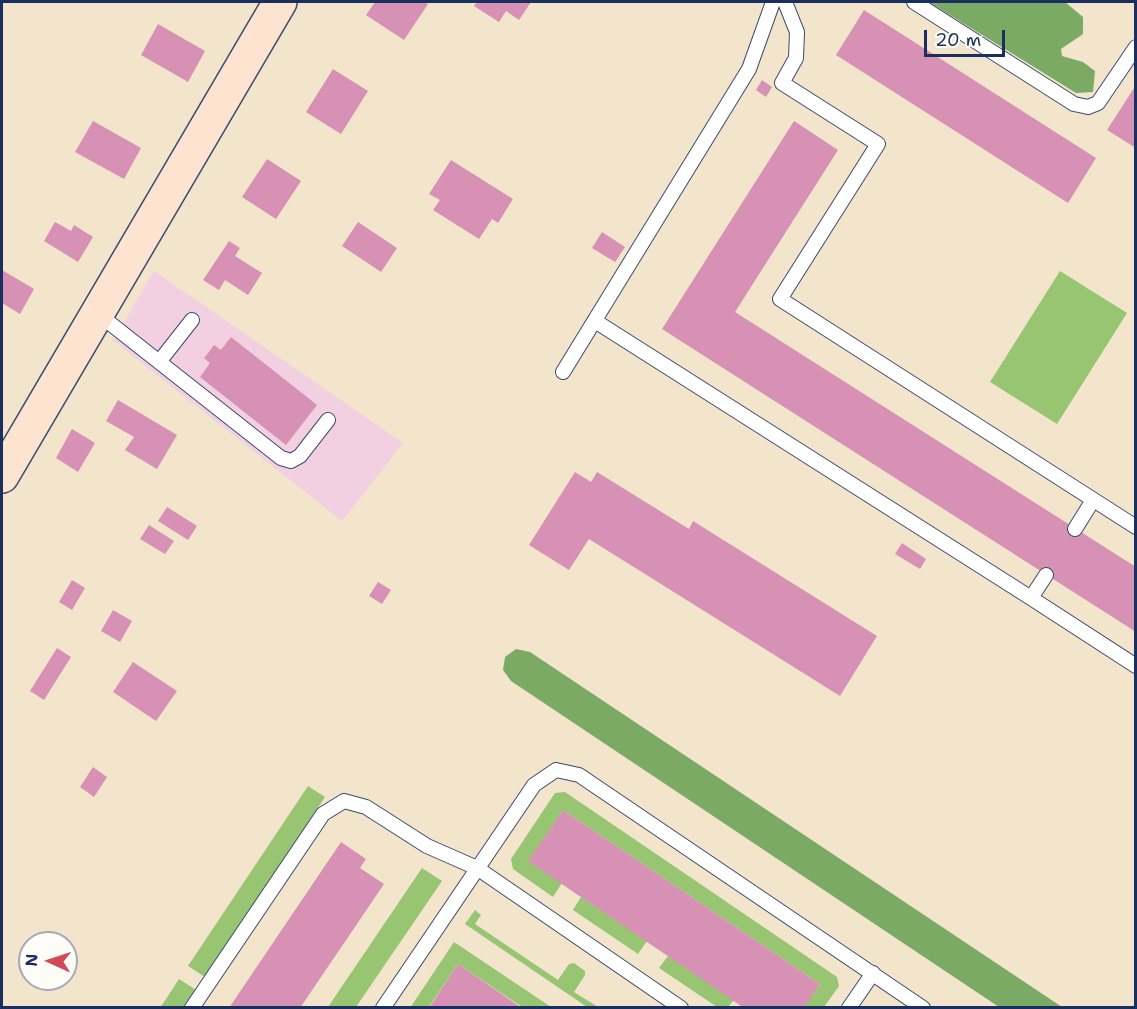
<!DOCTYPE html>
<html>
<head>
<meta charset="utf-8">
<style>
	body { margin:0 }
	#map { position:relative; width:1137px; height:1009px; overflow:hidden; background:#f2e5cb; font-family:"Shantell Sans",sans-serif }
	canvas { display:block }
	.frame { position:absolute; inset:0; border:3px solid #1b2f5e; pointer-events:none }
	.north { position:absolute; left:18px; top:931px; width:60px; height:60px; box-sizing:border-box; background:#fdfcf7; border:2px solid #a3aaba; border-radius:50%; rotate:273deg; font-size:16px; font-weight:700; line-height:24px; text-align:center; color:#1b2f5e }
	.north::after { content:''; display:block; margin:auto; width:21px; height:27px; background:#d1495b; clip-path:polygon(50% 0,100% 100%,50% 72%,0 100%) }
	.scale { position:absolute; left:924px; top:30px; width:81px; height:27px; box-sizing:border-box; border:3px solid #1b2f5e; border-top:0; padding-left:8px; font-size:18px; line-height:21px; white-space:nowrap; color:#1b2f5e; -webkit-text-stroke:4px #fdfcf7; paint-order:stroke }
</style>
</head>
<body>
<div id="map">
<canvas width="1137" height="1009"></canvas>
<div class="frame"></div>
<div class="north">N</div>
<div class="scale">20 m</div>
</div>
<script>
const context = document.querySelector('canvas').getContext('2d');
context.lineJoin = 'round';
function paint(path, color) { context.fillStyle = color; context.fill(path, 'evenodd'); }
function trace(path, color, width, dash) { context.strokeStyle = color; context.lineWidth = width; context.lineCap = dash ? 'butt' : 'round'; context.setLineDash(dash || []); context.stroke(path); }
const built = new Path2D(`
	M154,271L403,443L342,521L113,340Z`);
const green = new Path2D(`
	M1060,271L1127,313L1057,424L990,382Z
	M308,786L325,797L205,977L188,966Z
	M565,792L837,977L839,986L824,1007H804L820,984L563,810L529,861L562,883L553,897L513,869L511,859L555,793Z
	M422,868L442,881L356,1007H328Z
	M581,897L647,941L638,954L573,910Z
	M475,910L481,915L475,924L558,980L569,964L574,963L585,971V975L574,992L598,1007H587L465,924Z
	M454,942L551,1007H522L458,964L429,1007L410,1008Z
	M668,956L734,1000L728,1007H717L659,968Z
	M179,979L196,990L184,1007L160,1008Z`);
const forest = new Path2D(`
	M929,2H1065L1083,17V34L1061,49L1062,56L1083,62L1095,71L1093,92L1076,93Z
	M516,649L530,652L1062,1007H999L511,681L503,670L505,657Z`);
const building = new Path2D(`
	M375,2H424L428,4L404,40L366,15Z
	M477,2H531L519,20L506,11L499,22L474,6Z
	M864,10L1096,158L1068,203L836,55Z
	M158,24L205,51L188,82L141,55Z
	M333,69L368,91L341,134L306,112Z
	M762,80L772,87L766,97L756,90Z
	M1136,85V148L1107,130Z
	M93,121L141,148L124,179L75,152Z
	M794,121L838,150L735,312L1136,567V632L662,329Z
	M267,159L301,181L276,219L242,197Z
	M451,160L513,199L498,223L492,219L479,239L433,210L440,200L429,194Z
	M55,222L71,231L74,225L93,237L78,262L44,241Z
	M358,222L397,248L381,272L342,246Z
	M602,232L625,247L615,262L592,248Z
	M229,241L240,248L235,256L262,273L248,295L225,280L219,290L203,280Z
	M2,270L34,289L20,314L2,303Z
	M231,337L317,405L286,445L200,377L210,363L204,358L209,352L214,345L221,350Z
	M118,400L177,435L157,469L125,450L134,437L106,421Z
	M72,429L95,443L78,472L56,458Z
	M575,472L591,482L597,472L689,529L693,521L877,636L840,696L589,539L569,570L529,545Z
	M167,507L197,526L188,540L158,521Z
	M149,525L174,541L165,554L140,539Z
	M902,543L926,559L920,569L895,554Z
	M72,580L85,588L72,610L59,602Z
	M378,582L391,590L382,604L369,596Z
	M113,610L132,621L120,642L101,631Z
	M57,648L71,657L44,700L30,691Z
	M133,662L177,691L156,721L113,692Z
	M93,767L107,777L94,797L80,787Z
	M563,810L820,984L804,1008H744L528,861Z
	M341,842L366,859L360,868L384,884L300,1008H229Z
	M458,964L522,1008H429Z`);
const service = new Path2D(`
	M785,2L797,32L796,58L782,83L878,144L780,299L1136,527
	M914,2L1074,104L1088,107L1098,103L1136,47
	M97,313L281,458L291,461L300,456L328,420
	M595,321L1031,598L1136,666
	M159,362L192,320
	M563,372L749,69L773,2
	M1075,529L1093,500
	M1031,598L1046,575
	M192,1008L323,814L344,801L366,807L427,846L477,868L681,1008
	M383,1008L534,785L556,770L579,775L923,1008
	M849,1008L873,973`);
const secondary = new Path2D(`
	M2,476L280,2`);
paint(built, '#f2cfe1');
paint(green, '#98c572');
paint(forest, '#7aaa64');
paint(building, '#d791b4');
trace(service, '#3b4a6e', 16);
trace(secondary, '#3b4a6e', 36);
trace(service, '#fff', 14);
trace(secondary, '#fde4d1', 33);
</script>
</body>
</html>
